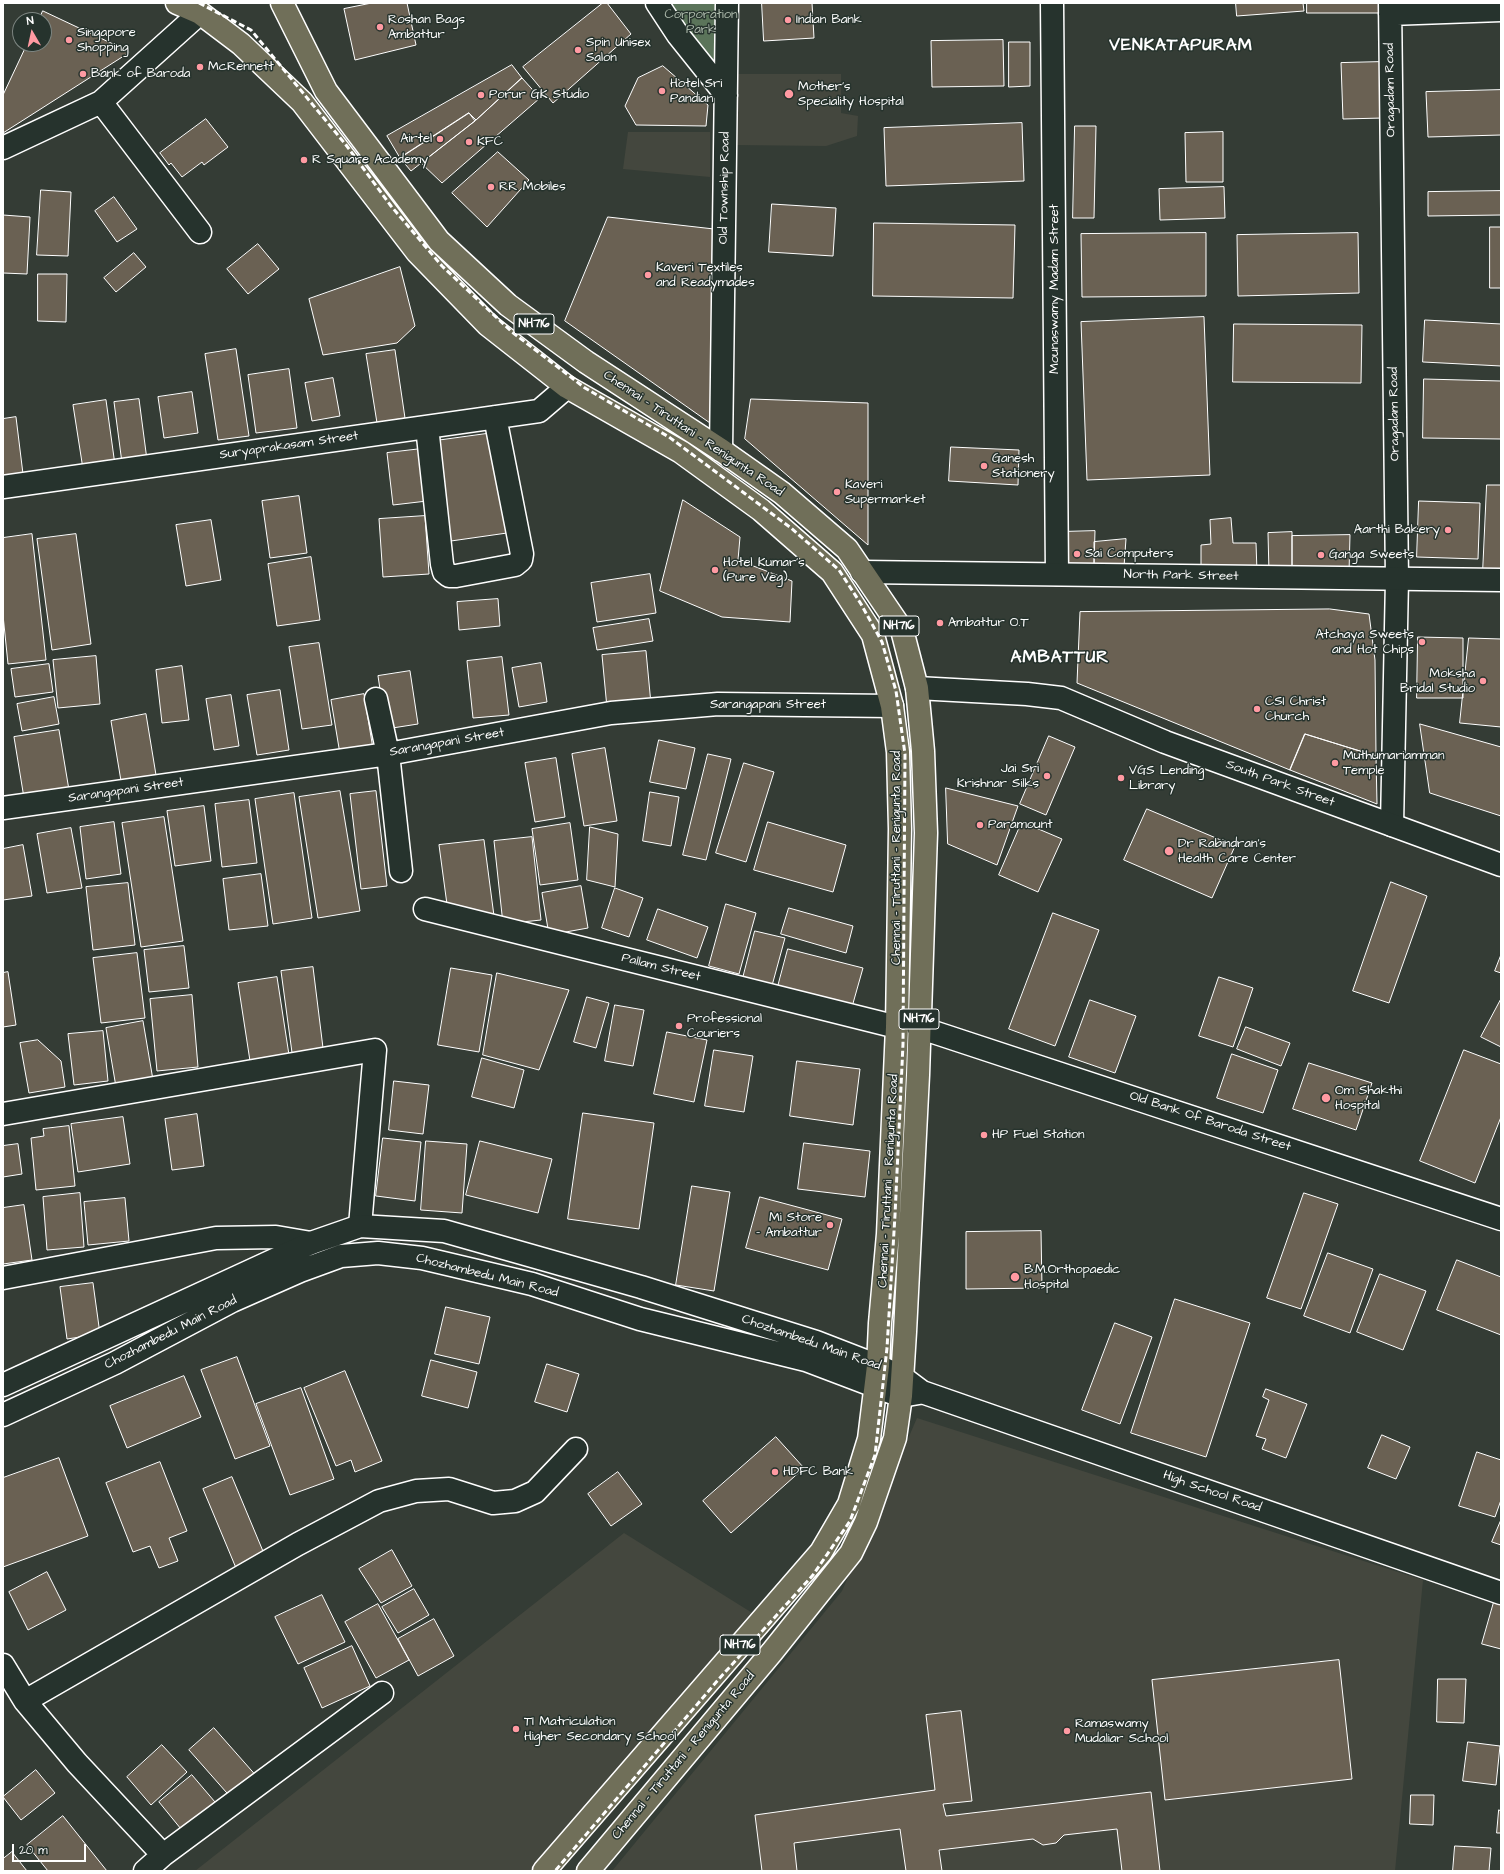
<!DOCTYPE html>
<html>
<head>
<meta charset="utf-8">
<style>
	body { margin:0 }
	#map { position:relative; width:1504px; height:1874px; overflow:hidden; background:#343c35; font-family:"Architects Daughter",sans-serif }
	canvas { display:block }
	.frame { position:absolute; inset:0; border:4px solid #fff; pointer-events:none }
	.north { position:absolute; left:12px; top:12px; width:40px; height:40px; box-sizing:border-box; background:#26332d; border:1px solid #7d8581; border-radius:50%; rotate:351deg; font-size:11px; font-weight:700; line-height:16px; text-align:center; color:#fff }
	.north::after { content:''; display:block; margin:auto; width:14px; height:18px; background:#ff9aa2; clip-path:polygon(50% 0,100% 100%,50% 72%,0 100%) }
	.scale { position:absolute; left:12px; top:1844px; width:74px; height:18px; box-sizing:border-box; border:2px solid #fff; border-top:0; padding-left:5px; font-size:12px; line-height:14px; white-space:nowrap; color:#fff; -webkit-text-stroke:3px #26332d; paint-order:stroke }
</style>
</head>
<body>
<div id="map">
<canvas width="1504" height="1874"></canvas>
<div class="frame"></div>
<div class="north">N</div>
<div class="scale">20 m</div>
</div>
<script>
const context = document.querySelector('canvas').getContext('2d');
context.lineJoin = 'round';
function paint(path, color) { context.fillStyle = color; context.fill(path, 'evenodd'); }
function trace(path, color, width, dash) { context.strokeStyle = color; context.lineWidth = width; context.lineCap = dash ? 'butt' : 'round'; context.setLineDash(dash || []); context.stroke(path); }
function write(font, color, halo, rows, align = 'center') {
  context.font = font + ' "Architects Daughter",sans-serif'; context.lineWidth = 3; context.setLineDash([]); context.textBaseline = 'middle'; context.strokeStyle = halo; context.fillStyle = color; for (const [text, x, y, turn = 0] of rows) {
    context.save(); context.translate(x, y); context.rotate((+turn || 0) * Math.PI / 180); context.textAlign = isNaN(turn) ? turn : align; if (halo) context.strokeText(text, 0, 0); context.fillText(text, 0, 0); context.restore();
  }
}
const built = new Path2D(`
	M737,74H841V113L858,116L857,136L826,146L735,145Z
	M628,132H710V177L623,169Z
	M917,1418L1423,1580L1395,1871H612L842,1591Z
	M624,1533L754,1614L541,1871H195Z`);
const green = new Path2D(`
	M663,3H720L715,71Z`);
const building = new Path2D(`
	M372,3H407L416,45L355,60L344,9Z
	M603,3H607L631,34L553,103L523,67Z
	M762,3H812L814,38L764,41Z
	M1236,3H1303L1304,11L1237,16Z
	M1307,3H1381L1380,13H1307Z
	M43,11L130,52L3,133V95L27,44H44V20H39Z
	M1003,40L1004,86L932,87L931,41Z
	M1009,42H1030V86L1009,87Z
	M1381,62L1383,118L1343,119L1341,63Z
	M512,65L522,78L476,120L469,113L400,158L387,136Z
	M663,66L708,105L706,126L636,125L625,106L638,78Z
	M522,78L540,98L442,183L421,163L476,120Z
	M1501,90V135L1428,137L1426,92Z
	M469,113L475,121L411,171L400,158Z
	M206,119L228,147L204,165L202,162L182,177L171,163L169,165L160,153Z
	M1022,123L1024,181L886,186L884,128Z
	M1075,126H1096L1094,218H1073Z
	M1223,132V182H1186L1185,133Z
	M498,152L529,180L487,227L452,193Z
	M1224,187L1225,218L1160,220L1159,189Z
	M41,190L71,192L68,256L37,255Z
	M1501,191V215L1428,216V192Z
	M114,197L137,229L117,242L95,211Z
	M772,204L836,208L833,256L769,252Z
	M3,215L30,217L27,274L3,273Z
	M608,217L714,229L710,423L565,321Z
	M874,223L1015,225L1013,298L873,296Z
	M1490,227H1501V288H1490Z
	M1206,233V296L1082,297L1081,234Z
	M1358,233L1359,293L1238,296L1237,235Z
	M258,244L279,269L248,294L227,269Z
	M134,253L146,267L116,292L104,278Z
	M400,267L415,326L397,343L323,355L309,299Z
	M38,274H67L66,322L38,321Z
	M1204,317L1210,475L1087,480L1081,322Z
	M1425,320L1501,324V366L1423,362Z
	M1234,324L1362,325L1361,383L1233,382Z
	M236,349L249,436L218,440L205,354Z
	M395,350L405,418L377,423L366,354Z
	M289,369L297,428L256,433L248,375Z
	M333,378L340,416L312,421L305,383Z
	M1424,379L1501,381V439L1423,438Z
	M192,392L198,433L164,438L158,397Z
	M139,399L147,460L122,463L114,402Z
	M751,399L868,403V545L745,439Z
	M106,400L115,465L83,469L73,405Z
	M16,417L23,474L3,476V419Z
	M493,433L507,533L451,541L435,441Z
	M951,447L1019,450L1018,485L949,481Z
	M421,449L427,501L393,505L387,453Z
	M1487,485H1501V573L1483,572Z
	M299,496L307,553L270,558L262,501Z
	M683,500L740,537L738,560L792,581L790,622L722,617L660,591Z
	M1419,501L1480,503L1478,559L1417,557Z
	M425,516L429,574L383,577L379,519Z
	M1231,518L1233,543H1256L1257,572L1201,573V545L1211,544L1210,520Z
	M211,520L221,580L186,586L176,525Z
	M1095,531L1094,566H1060V532Z
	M1292,532V573H1269L1268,533Z
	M32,534L46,660L8,664L3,615V538Z
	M76,534L91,644L52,650L37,539Z
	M1350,535L1349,573H1292V536Z
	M1126,539L1124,567L1094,566V542Z
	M311,557L320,620L277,626L268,564Z
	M650,574L656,613L597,622L591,583Z
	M498,599L500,626L459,630L457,602Z
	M1330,609L1369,614L1375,660L1376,756L1305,734L1290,770L1077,683L1080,612Z
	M649,619L653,641L597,650L593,628Z
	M1418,637L1463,638V698H1417Z
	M1469,638L1501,639V727L1460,723Z
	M319,643L332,725L302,729L289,647Z
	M646,651L651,704L607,708L602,655Z
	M96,656L100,704L58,708L53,660Z
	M502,657L509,715L473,718L467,661Z
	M541,663L547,702L519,707L512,668Z
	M49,664L53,692L15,697L11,669Z
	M182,666L189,720L162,723L156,670Z
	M410,671L418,724L386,729L378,676Z
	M280,690L289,750L257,755L247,695Z
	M364,694L373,749L340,754L331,700Z
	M231,695L239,746L214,750L206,699Z
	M54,697L59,724L22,731L17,704Z
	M146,714L156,775L121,781L111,721Z
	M1420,724L1501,747V816L1430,793Z
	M59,730L69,790L24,798L14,737Z
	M1305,734L1376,756L1377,804L1290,770Z
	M1049,736L1075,747L1046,815L1020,804Z
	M659,740L695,748L686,789L650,782Z
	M605,748L617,821L584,826L572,754Z
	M708,754L731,759L706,860L683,855Z
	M556,758L565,817L535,822L525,763Z
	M744,763L774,772L746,862L716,853Z
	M946,788L1018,806L997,865L948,844Z
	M340,791L360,911L318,918L299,797Z
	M376,791L387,886L361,889L350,794Z
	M650,792L679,797L671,846L643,841Z
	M294,793L312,918L273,924L255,799Z
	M249,800L257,863L222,867L215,804Z
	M204,806L211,861L175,866L167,811Z
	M1147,809L1235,846L1212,898L1124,860Z
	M164,817L183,941L141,947L122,823Z
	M114,822L121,874L86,879L80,827Z
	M768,822L846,845L833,892L754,870Z
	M1022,822L1062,839L1038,892L999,875Z
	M570,823L578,880L540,885L532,829Z
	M590,827L618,834L615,887L587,880Z
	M71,828L82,888L47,893L37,834Z
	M532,837L541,920L503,924L494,841Z
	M484,840L494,916L448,912L439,845Z
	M23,845L32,896L3,900V849Z
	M261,874L268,926L229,930L223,879Z
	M1391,882L1427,896L1389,1003L1353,991Z
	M128,883L135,945L93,950L86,887Z
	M581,886L588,928L549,935L542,893Z
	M615,888L643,898L629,937L602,928Z
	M726,904L756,913L739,974L709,966Z
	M789,908L853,926L846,953L781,934Z
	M658,909L708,927L697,958L647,940Z
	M1053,913L1099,930L1055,1046L1009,1029Z
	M755,931L785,938L770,993L741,986Z
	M184,946L189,988L149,992L144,950Z
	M788,949L863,968L850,1014L776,994Z
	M137,953L145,1018L101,1023L93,958Z
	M1501,955V973L1495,971Z
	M313,967L324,1056L293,1060L281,971Z
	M451,968L492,975L479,1052L438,1045Z
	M8,972L16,1025L3,1027V973Z
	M497,973L569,990L539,1070L483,1055Z
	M277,977L289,1055L250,1061L238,983Z
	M1219,977L1253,988L1233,1047L1199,1036Z
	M192,995L198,1067L157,1071L150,999Z
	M587,997L609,1003L596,1048L574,1042Z
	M1501,999V1047L1481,1037Z
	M1090,1000L1136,1016L1115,1073L1069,1057Z
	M615,1005L644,1010L633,1066L605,1061Z
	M143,1021L153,1080L116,1087L106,1028Z
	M1246,1027L1290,1043L1281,1066L1237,1049Z
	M103,1031L108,1081L74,1085L68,1034Z
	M667,1032L707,1040L694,1102L654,1094Z
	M38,1040L61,1061L65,1087L29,1093L20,1043Z
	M714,1050L753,1056L744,1112L705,1106Z
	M1464,1050L1501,1064V1117L1475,1183L1420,1161Z
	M1232,1054L1278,1070L1263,1113L1217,1098Z
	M482,1058L524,1070L514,1108L472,1097Z
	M797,1061L860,1069L853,1125L790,1116Z
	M1309,1063L1372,1083L1356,1130L1293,1109Z
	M394,1081L429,1085L423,1134L389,1130Z
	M583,1113L654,1123L639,1229L568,1219Z
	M197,1114L204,1166L172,1170L165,1119Z
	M123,1117L130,1164L78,1172L71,1124Z
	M69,1126L75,1186L36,1190L31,1138L44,1136L43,1129Z
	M383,1138L421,1142L415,1201L376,1196Z
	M426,1141L467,1144L462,1213L421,1210Z
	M480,1141L552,1159L538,1213L466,1195Z
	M804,1143L870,1151L865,1197L798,1189Z
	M18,1144L22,1174L3,1177V1146Z
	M692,1186L730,1192L714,1291L676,1285Z
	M80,1193L84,1247L47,1250L43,1197Z
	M1304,1193L1338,1204L1301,1309L1267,1298Z
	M760,1197L842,1219L828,1270L746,1248Z
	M125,1198L129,1241L88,1245L84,1202Z
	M24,1205L32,1260L3,1264V1208Z
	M1041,1231L1042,1288L966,1289V1232Z
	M1328,1253L1373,1269L1350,1333L1304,1316Z
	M1457,1260L1501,1277V1335L1437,1310Z
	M1380,1274L1426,1291L1403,1350L1357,1332Z
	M93,1283L100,1334L67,1339L60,1287Z
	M1175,1299L1250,1323L1206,1457L1131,1433Z
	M446,1307L490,1317L479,1364L435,1354Z
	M1115,1323L1152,1337L1120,1424L1082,1410Z
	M237,1357L270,1446L235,1459L201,1370Z
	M431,1360L477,1372L468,1408L422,1396Z
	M547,1364L579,1374L567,1412L535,1402Z
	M345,1371L382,1461L355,1472L351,1460L336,1466L304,1388Z
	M184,1376L201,1417L127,1448L110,1406Z
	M301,1388L334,1479L290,1495L256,1404Z
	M1266,1389L1307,1404L1286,1458L1262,1449L1266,1439L1256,1436L1269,1400L1263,1397Z
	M1382,1435L1410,1447L1396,1479L1368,1468Z
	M776,1437L804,1468L731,1533L703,1501Z
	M1477,1452L1501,1460V1500L1495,1517L1459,1506Z
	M59,1458L88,1536L3,1567V1478Z
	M160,1462L187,1531L169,1538L178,1561L159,1568L150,1546L133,1552L106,1483Z
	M618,1472L642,1504L611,1526L588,1494Z
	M232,1477L265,1556L236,1568L203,1489Z
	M1501,1520V1545L1492,1542Z
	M392,1550L412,1586L381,1603L359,1569Z
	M47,1572L66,1610L28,1630L9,1592Z
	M414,1589L429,1615L398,1633L382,1607Z
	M322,1595L345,1642L298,1664L275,1617Z
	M1494,1602L1501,1604V1649L1482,1644Z
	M378,1604L409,1660L376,1678L345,1622Z
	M434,1619L454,1656L418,1676L398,1639Z
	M352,1646L370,1686L322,1708L304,1668Z
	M1339,1660L1352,1779L1165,1800L1152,1680Z
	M1438,1679H1466L1464,1723L1437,1722Z
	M961,1711L972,1801L943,1804L946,1816L1151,1792L1160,1871H1122L1117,1829L1064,1835L1056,1843L1043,1845L1033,1839L939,1850L942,1871H906L900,1829L794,1843L797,1871H762L755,1815L935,1790L926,1715Z
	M214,1728L259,1779L234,1801L189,1750Z
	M1468,1742L1500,1746L1496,1785L1463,1781Z
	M162,1745L187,1772L151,1805L127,1777Z
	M36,1770L55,1793L21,1820L3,1797Z
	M192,1775L215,1802L181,1829L159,1802Z
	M1411,1795H1434L1433,1825L1410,1824Z
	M1499,1810L1501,1811V1833H1497Z
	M63,1816L107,1871H48L27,1845Z
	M1455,1846L1491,1848L1489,1871H1453Z
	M12,1852L27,1871H3V1859Z`);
const minor = new Path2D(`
	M657,3L678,35L726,95
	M1052,3L1057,574
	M1390,3L1397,579L1392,825
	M1390,14L1501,10
	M101,102L200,232
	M3,148L101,102L200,13
	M427,427L442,564L444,572L449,576H456L515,565L521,560L522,554L495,417
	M721,450L727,3
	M3,487L539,411L567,387
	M376,699L388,754L401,871
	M3,808L388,754L611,713L718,704L892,706
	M425,909L897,1027
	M918,1027L1501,1219
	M3,1114L375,1050L360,1226
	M3,1278L216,1238L276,1237L311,1243
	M3,1665L25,1701L77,1763L163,1855L145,1871
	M25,1701L298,1544L379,1501L416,1491L449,1489L493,1503L515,1501L535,1492L576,1449
	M163,1855L382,1693`);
const tertiary = new Path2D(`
	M917,688L1027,694L1061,698L1165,742L1501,865
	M3,1385L311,1243L360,1226L444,1231L641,1287L816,1342L878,1366L902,1377L922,1392L1501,1593
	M3,1415L115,1363L232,1301L300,1271L341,1256L378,1253L422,1258L532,1284L640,1319L806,1360L901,1396L919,1393`);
const secondary = new Path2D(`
	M862,572L1501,580`);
const trunk = new Path2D(`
	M177,3L200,13L241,44L302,102L417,252L488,325L567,387L681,452L761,510L832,572L873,635L892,706L898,752L900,829L897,1027L888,1234L880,1323L878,1366L869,1439L849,1504L821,1552L544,1871
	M282,3L326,91L439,241L508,305L586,362L721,450L782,493L847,549L902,630L917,688L923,751L926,833L918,1075L905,1332L901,1396L895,1438L866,1522L851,1553L772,1652L588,1871`);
const rail = new Path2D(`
	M199,3L251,30L346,145L391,206L442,266L512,332L585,388L669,437L791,528L839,570L861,604L882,642L896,691L905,754L903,1044L895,1215L887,1348L875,1455L850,1521L813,1575L718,1680L555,1871`);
const markers = [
	[788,20,4,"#ff9aa2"],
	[380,27,4,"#ff9aa2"],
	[69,40,4,"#ff9aa2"],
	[578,50,4,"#ff9aa2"],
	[200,67,4,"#ff9aa2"],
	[83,74,4,"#ff9aa2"],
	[662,91,4,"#ff9aa2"],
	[789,94,5,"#ff9aa2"],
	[481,95,4,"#ff9aa2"],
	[440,139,4,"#ff9aa2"],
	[469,142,4,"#ff9aa2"],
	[304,160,4,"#ff9aa2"],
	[491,187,4,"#ff9aa2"],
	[648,275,4,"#ff9aa2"],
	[984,466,4,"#ff9aa2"],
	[837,492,4,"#ff9aa2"],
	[1448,530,4,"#ff9aa2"],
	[1077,554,4,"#ff9aa2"],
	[1321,555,4,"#ff9aa2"],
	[715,570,4,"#ff9aa2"],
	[940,623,4,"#ff9aa2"],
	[1422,642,4,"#ff9aa2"],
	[1483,681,4,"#ff9aa2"],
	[1257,709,4,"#ff9aa2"],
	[1335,763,4,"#ff9aa2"],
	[1047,776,4,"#ff9aa2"],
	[1121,778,4,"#ff9aa2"],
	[980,825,4,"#ff9aa2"],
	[1169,851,5,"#ff9aa2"],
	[679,1026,4,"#ff9aa2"],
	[1326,1098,5,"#ff9aa2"],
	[984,1135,4,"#ff9aa2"],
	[830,1225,4,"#ff9aa2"],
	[1015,1277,5,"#ff9aa2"],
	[775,1472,4,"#ff9aa2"],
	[516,1729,4,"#ff9aa2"],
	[1067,1731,4,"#ff9aa2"]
];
const shields = [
	[534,324,40],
	[899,626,40],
	[919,1019,40],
	[740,1645,40]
];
const shieldNames = [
	["NH716",534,324],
	["NH716",899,626],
	["NH716",919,1019],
	["NH716",740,1645]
];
const parkNames = [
	["Corporation",701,15],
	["Park",701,30]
];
const poiNames = [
	["Roshan Bags",388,20],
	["Ambattur",388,35],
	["Indian Bank",796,20],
	["Singapore",77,33],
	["Shopping",77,48],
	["Spin Unisex",586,43],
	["Salon",586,58],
	["McRennett",208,67],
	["Bank of Baroda",91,74],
	["Hotel Sri",670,84],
	["Pandian",670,99],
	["Mother's",798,87],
	["Speciality Hospital",798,102],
	["Porur GK Studio",489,95],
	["Airtel",432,139,"right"],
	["KFC",477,142],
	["R Square Academy",312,160],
	["RR Mobiles",499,187],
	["Kaveri Textiles",656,268],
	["and Readymades",656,283],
	["Ganesh",992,459],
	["Stationery",992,474],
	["Kaveri",845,485],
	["Supermarket",845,500],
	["Aarthi Bakery",1440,530,"right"],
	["Sai Computers",1085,554],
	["Ganga Sweets",1329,555],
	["Hotel Kumar's",723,563],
	["(Pure Veg)",723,578],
	["Ambattur O.T",948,623],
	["Atchaya Sweets",1414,635,"right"],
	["and Hot Chips",1414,650,"right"],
	["Moksha",1475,674,"right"],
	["Bridal Studio",1475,689,"right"],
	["CSI Christ",1265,702],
	["Church",1265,717],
	["Muthumariamman",1343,756],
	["Temple",1343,771],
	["Jai Sri",1039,769,"right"],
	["Krishnar Silks",1039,784,"right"],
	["VGS Lending",1129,771],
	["Library",1129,786],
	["Paramount",988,825],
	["Dr Rabindran's",1178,844],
	["Health Care Center",1178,859],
	["Professional",687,1019],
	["Couriers",687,1034],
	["Om Shakthi",1335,1091],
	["Hospital",1335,1106],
	["HP Fuel Station",992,1135],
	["Mi Store",822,1218,"right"],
	["- Ambattur",822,1233,"right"],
	["B.M.Orthopaedic",1024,1270],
	["Hospital",1024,1285],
	["HDFC Bank",783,1472],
	["TI Matriculation",524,1722],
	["Higher Secondary School",524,1737],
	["Ramaswamy",1075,1724],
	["Mudaliar School",1075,1739]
];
const streetNames = [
	["Oragadam Road",1391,90,-91],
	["Old Township Road",725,188,-89],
	["Mounaswamy Madam Street",1055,289,-90],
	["Oragadam Road",1395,414,-91],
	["Chennai - Tiruttani - Renigunta Road",693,434,34],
	["Suryaprakasam Street",289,446,-8],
	["North Park Street",1181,576,1],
	["Sarangapani Street",768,705],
	["Sarangapani Street",447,743,-10],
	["South Park Street",1280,784,20],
	["Sarangapani Street",126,791,-8],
	["Chennai - Tiruttani - Renigunta Road",897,858,-90],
	["Pallam Street",661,968,14],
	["Old Bank Of Baroda Street",1210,1122,18],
	["Chennai - Tiruttani - Renigunta Road",889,1181,-87],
	["Chozhambedu Main Road",487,1276,14],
	["Chozhambedu Main Road",171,1333,-27],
	["Chozhambedu Main Road",811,1343,19],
	["High School Road",1212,1492,19],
	["Chennai - Tiruttani - Renigunta Road",684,1756,-50]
];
const districtNames = [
	["VENKATAPURAM",1181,46],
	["AMBATTUR",1060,658]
];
paint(built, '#44473e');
paint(green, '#5b745a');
paint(building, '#6a6153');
trace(building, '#fff', 1);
trace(minor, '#fff', 25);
trace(tertiary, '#fff', 25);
trace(secondary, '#fff', 25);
trace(trunk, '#fff', 25);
trace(minor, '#26332d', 22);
trace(tertiary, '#26332d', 22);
trace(secondary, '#26332d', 22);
trace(trunk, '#706f59', 22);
trace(rail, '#fff', 3, [6, 3]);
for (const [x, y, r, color] of markers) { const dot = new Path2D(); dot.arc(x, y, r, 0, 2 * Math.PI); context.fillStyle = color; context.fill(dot); trace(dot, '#26332d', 1.5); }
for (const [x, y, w] of shields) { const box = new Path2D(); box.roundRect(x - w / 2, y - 10, w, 20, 3); context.fillStyle = '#26332d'; context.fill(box); trace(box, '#fff', 1); }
write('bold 12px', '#fff', null, shieldNames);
write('13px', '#adbaac', '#26332d', parkNames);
write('13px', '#fff', '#26332d', poiNames, 'left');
write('13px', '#fff', '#26332d', streetNames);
context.letterSpacing = '1px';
write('bold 17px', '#fff', '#26332d', districtNames);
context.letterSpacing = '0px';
</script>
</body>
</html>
